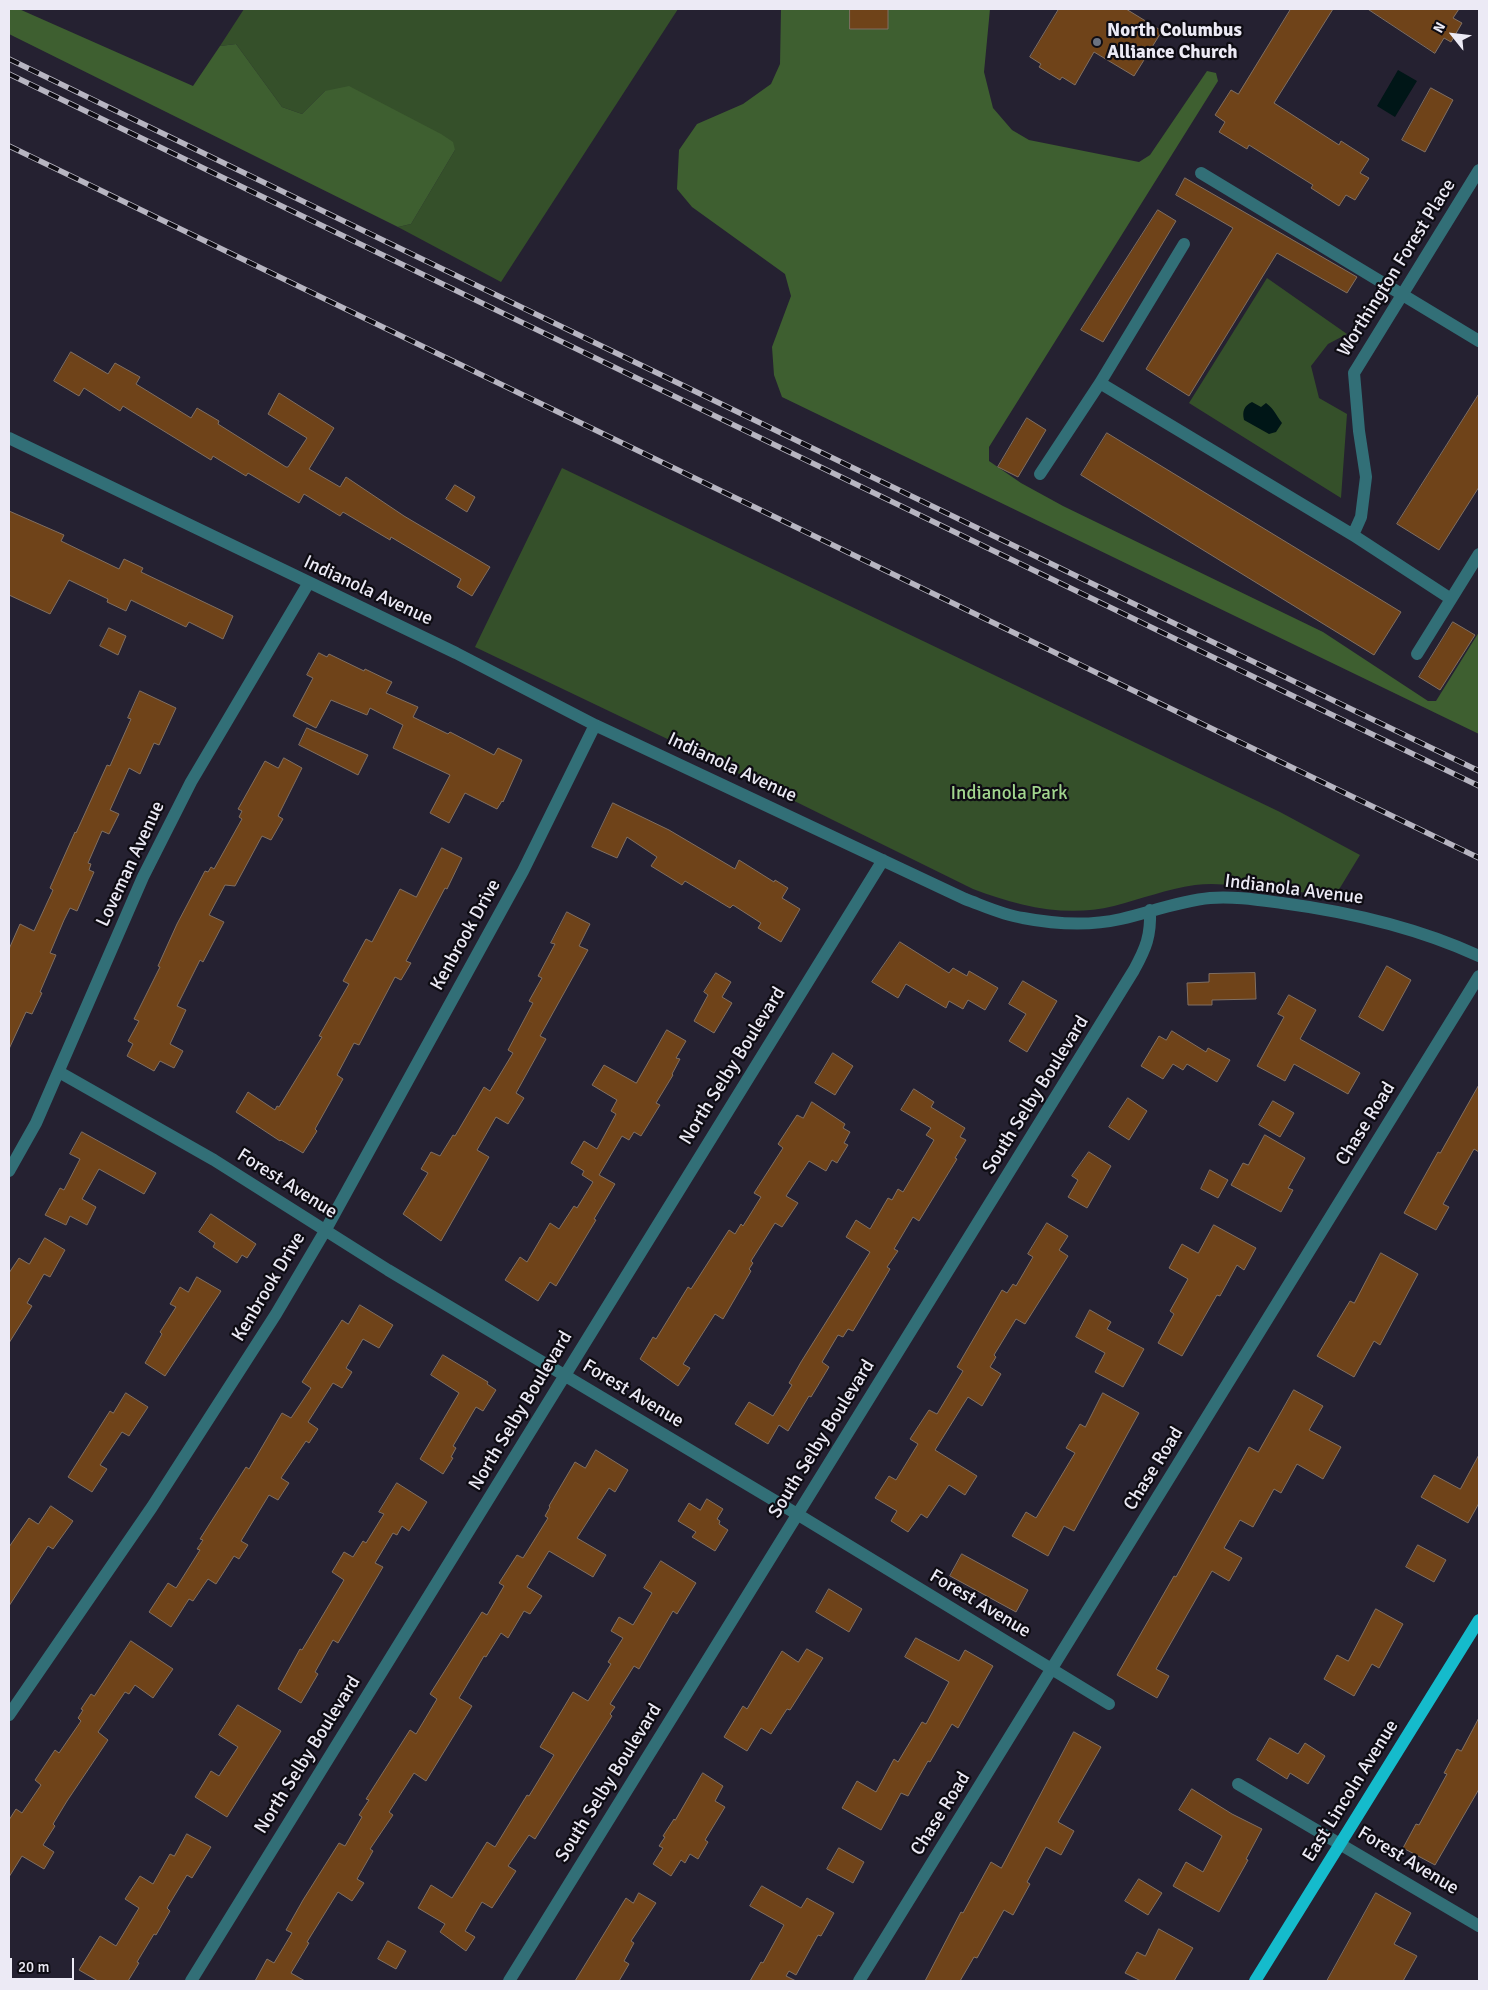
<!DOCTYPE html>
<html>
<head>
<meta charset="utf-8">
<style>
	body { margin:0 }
	#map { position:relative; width:1488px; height:1990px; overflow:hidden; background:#252131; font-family:Signika,sans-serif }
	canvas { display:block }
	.frame { position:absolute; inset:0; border:10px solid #eceaf5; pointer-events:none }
	.north { position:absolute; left:1428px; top:10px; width:50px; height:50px; -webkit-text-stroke:4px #0e0c13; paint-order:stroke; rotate:299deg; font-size:14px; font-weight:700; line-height:20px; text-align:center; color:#eceaf5 }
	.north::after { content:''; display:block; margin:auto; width:18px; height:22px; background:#eceaf5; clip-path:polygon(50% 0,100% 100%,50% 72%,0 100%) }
	.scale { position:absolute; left:10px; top:1958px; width:64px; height:22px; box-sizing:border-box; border:2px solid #eceaf5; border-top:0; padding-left:6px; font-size:15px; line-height:18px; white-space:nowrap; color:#eceaf5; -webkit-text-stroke:4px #0e0c13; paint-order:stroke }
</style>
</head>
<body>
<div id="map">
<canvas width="1488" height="1990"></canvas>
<div class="frame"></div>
<div class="north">N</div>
<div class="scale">20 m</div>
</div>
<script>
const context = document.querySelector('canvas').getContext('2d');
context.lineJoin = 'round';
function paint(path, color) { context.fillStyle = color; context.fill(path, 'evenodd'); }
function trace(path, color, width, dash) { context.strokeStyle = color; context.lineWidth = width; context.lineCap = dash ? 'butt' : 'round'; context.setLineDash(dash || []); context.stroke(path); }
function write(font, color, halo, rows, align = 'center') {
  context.font = font + ' Signika,sans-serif'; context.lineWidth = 4.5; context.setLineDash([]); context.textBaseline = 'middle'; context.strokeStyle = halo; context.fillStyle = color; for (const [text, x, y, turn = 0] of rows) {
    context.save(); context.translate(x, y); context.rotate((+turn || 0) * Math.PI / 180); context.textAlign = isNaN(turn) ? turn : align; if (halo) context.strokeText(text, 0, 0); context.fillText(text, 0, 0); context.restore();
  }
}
const green = new Path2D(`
	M244,9H678L501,282L398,227L411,224L455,150L325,91L302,114L282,107L236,44L220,46Z
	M1267,278L1347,334L1328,344L1311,366L1319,398L1347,414L1341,498L1189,403Z
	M562,468L1280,812L1360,855L1335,896C1309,893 1284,890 1259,888C1238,886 1216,882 1195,885C1167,889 1141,899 1114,906C1065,918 1018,906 973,889L703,756L475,647Z`);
const forest = new Path2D(`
	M9,9H19L193,86L220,46L236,44L282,107L302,114L325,91L349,86L441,134L453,142L455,150L411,224L398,227L9,34Z
	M781,9H990L984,72L993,108L1012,130L1029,140L1139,162L1150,155L1207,71L1216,73L1218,81L989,447V461L1021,483L1063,506L1323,632L1428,701H1436L1479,632V734L782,397L774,375L772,347L791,296L785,274L692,207L677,189L679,150L697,124L743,104L771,84L780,64Z`);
const water = new Path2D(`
	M1398,70L1417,81L1395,117L1377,106Z
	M1252,402L1261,407L1266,403C1275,410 1275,414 1282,423L1276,432L1269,434L1244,420C1242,411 1244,406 1252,402Z`);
const building = new Path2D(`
	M850,9H888V29H850Z
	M1059,9H1126L1162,31L1134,76L1094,52L1075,85L1062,77L1060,80L1039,67L1041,64L1030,57Z
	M1291,9H1333L1274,103L1339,145L1341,141L1369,159L1360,173L1369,178L1355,200L1346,195L1339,206L1311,188L1313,185L1249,145L1247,149L1219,132L1225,122L1215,115L1231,90L1238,94Z
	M1368,9H1459L1453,18L1462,23L1451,42L1444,38L1435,53Z
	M1431,88L1453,100L1425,152L1402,140Z
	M1185,178L1357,277L1347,293L1277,253L1189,396L1146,369L1233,228L1176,195Z
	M1158,210L1176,221L1103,342L1081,330Z
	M71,352L108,374L115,363L140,377L136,384L191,418L197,408L219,421L218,424L286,467H288L307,438L268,414L279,393L334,428L309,469L340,487L346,477L404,516L490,567L472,596L457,587L461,579L391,537L390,540L343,512L340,516L304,494L299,503L248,473L246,476L213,456L211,460L123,406L120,411L84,388L79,396L54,381Z
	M1479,394V487L1439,550L1397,524Z
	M1027,418L1046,430L1018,477L998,467Z
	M1107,433L1401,612L1374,655L1081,475Z
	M455,485L475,497L467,512L446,499Z
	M9,511L64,535L61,541L119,569L124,559L143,568L141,572L233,616L223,639L189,622L186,627L131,600L126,611L107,602L108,599L69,580L50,614L9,595Z
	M1453,622L1475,635L1440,690L1419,677Z
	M109,628L126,636L118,655L100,646Z
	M319,653L327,657L329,654L364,671L365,669L392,682L386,693L418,707L413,717L448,734L450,732L494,755L498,748L522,760L503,802L502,801L497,809L465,793L449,823L430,813L450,775L393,748L403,725L370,708L367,715L331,700L316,728L293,716L313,678L307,675Z
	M140,691L176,708L159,745L154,743L140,774L129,768L110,810L119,814L109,834L102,831L88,863L91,864L89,870L94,872L77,911L70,908L64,920L50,953L56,955L40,992L42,993L32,1014L26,1012L9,1049V949L20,924L34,931L53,890L50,888L75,832L76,833L107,765L110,766L131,719L128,718Z
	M307,728L368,755L358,775L299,745Z
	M284,758L302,768L278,816L283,819L271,840L262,836L235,886L225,885L209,915L224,922L203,962L200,960L177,1006L186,1010L170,1044L183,1051L174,1068L160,1061L154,1071L127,1056L133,1044L128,1041L139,1021L134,1019L160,967L158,966L177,924L205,871L208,872L211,867L214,869L242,819L239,817L242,811L238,809L265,761L278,768Z
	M613,803L669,830L735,869L739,860L774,882L775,880L788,888L782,898L800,909L781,942L758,928L761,923L733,905L730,908L685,881L682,885L651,866L657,857L627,837L617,858L592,847Z
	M442,848L462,858L447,889L445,888L406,961L411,963L401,980L395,977L359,1045L354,1043L337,1075L343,1079L315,1129L317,1131L303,1153L281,1140L280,1141L236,1112L248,1092L275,1110L277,1106L279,1107L322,1037L319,1036L349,984L343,981L366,939L372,942L400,889L416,897Z
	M567,912L590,924L579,946L588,950L540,1036L546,1039L516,1093L524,1098L508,1124L496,1117L477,1150L489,1157L441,1241L403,1214L428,1173L421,1169L431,1152L440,1156L453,1135L455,1136L484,1087L490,1091L513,1053L508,1050L533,1003L529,1001L542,978L538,976L555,944L551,943Z
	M900,942L949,973L953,968L967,976L969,971L998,988L985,1010L968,1000L963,1009L949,1001L946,1008L906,984L898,998L872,982Z
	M1387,966L1411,980L1383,1031L1359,1017Z
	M716,973L731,982L722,997L732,1003L714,1033L694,1021L708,995L704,992Z
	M1255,973L1256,999L1212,1000V1005H1188L1187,983L1209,982V974Z
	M1023,981L1057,1001L1027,1052L1009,1041L1026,1014L1009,1004Z
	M1289,995L1316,1010L1300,1039L1360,1073L1348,1094L1294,1064L1285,1081L1257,1066L1284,1017L1278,1014Z
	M667,1030L686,1041L676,1058L680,1059L672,1074L673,1075L656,1103L660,1105L641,1136L634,1132L629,1140L622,1136L599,1175L615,1184L594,1219L596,1220L556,1286L550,1282L538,1301L505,1280L520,1257L527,1262L550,1223L559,1229L574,1206L577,1208L593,1182L582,1175L584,1171L571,1163L584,1141L597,1149L616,1114L611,1111L617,1100L592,1085L604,1065L636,1083Z
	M1172,1031L1206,1052L1208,1048L1230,1060L1217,1082L1187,1064L1183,1070L1173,1064L1163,1079L1141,1066L1159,1036L1166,1040Z
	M833,1053L853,1066L835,1095L815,1083Z
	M1479,1085V1152L1474,1149L1443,1204L1449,1207L1436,1230L1404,1213L1438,1152L1440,1153Z
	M914,1089L934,1102L931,1107L965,1128L960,1137L966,1140L955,1158L957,1159L919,1221L913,1217L894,1249L898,1251L887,1267L890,1269L853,1331L848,1329L843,1337L838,1335L822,1362L829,1367L811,1397L809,1396L788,1431L779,1425L768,1444L735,1424L749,1402L773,1416L792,1385L789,1383L801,1362L870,1252L846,1237L856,1220L870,1229L888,1198L892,1200L898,1189L903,1192L934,1140L926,1135L931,1128L901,1110Z
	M1128,1098L1147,1111L1129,1140L1109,1127Z
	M1273,1101L1294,1113L1280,1137L1259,1125Z
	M812,1102L845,1124L843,1128L850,1132L844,1143L848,1145L837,1163L832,1160L826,1171L809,1161L786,1196L798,1203L782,1227L775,1223L751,1261L753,1263L749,1269L751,1271L723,1319L715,1314L683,1364L690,1368L678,1386L640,1359L653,1337L656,1339L688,1287L691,1289L729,1230L735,1234L741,1224L743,1226L761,1197L754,1193L783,1148L778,1144L797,1115L803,1118Z
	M82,1132L156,1173L144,1194L99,1169L82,1199L96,1207L87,1225L70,1216L66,1225L45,1215L60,1188L64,1190L80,1159L70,1154Z
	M1265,1135L1305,1158L1288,1188L1293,1190L1281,1212L1231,1185L1243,1163L1248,1165Z
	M1089,1152L1111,1166L1087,1208L1068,1197L1078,1180L1072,1176Z
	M1210,1170L1228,1180L1218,1198L1201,1189Z
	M211,1214L256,1244L247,1258L242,1255L237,1263L213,1247L215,1243L199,1232Z
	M1047,1223L1068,1236L1059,1250L1068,1256L1025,1324L1016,1319L994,1355L996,1357L990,1367L1001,1374L982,1406L968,1397L935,1450L977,1476L965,1495L949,1485L927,1518L921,1514L908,1532L891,1521L897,1511L875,1498L889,1476L896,1480L918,1444L910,1439L929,1410L937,1414L963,1371L957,1367L1002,1290L1007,1293L1013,1284L1016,1286L1033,1257L1028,1254Z
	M1214,1225L1256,1248L1244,1270L1237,1265L1220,1296L1217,1295L1182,1356L1158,1343L1174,1314L1170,1311L1188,1279L1169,1268L1182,1244L1198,1253Z
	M45,1238L65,1250L50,1277L44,1274L27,1303L32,1306L9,1343V1273L19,1258L29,1264Z
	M1381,1253L1418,1274L1380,1345L1374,1341L1354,1377L1317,1356L1350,1301L1354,1303Z
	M197,1277L221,1291L165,1376L145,1363L162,1334L160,1332L176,1307L170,1304L180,1287L188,1292Z
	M360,1305L393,1325L379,1348L363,1339L346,1368L352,1372L342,1388L333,1383L308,1422L318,1429L309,1443L306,1441L281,1478L289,1483L278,1500L269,1495L241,1541L248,1545L239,1559L234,1556L216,1584L208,1579L193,1601L189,1599L171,1627L149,1612L168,1583L176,1588L200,1550L197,1549L203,1540L200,1539L246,1467L249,1469L282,1413L291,1418L311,1388L302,1382L342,1320L348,1324Z
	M1090,1310L1111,1322L1107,1329L1144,1349L1123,1387L1095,1372L1105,1353L1076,1337Z
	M443,1355L488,1382L487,1384L496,1390L483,1411L476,1407L453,1446L456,1448L451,1457L453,1458L443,1474L420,1459L459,1393L431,1375Z
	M1294,1390L1323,1406L1309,1430L1341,1447L1323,1479L1297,1464L1281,1493L1274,1489L1253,1527L1240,1520L1224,1548L1242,1558L1229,1581L1212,1571L1156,1669L1169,1676L1157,1698L1117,1675L1174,1576L1176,1577L1249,1447L1258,1452Z
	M126,1393L148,1407L129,1436L122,1432L100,1465L107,1469L92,1492L68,1477L110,1411L113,1413Z
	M1103,1393L1139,1413L1074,1531L1064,1526L1048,1556L1012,1536L1026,1512L1036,1518L1075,1453L1066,1448L1080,1424L1085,1427Z
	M596,1450L628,1470L615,1492L609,1488L577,1538L606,1555L593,1577L549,1551L527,1587L542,1596L530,1614L524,1611L508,1638L501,1633L486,1657L484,1656L459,1698L472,1706L426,1781L414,1773L389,1812L393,1815L370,1849L373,1851L357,1879L364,1883L352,1901L338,1892L307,1942L309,1943L291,1973L305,1981H255L267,1959L274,1963L292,1933L286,1930L303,1900L339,1843L345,1846L362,1817L359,1815L369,1800L366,1799L410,1730L416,1734L437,1699L430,1694L482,1612L487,1615L504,1586L499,1583L517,1555L523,1558L548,1518L545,1516L550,1507L549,1506L575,1462L585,1468Z
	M1479,1455V1503L1468,1523L1421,1497L1434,1475L1460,1489Z
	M397,1483L427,1502L409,1531L402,1526L397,1535L393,1533L375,1563L383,1567L338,1643L333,1640L315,1672L318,1674L301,1703L278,1689L300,1649L302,1650L344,1580L332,1572L344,1552L353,1557L363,1541L366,1543L384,1514L379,1512Z
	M707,1499L723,1509L717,1519L720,1521L719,1524L728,1530L715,1551L692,1537L696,1532L678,1521L689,1503L700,1510Z
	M51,1506L73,1521L53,1549L48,1546L9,1606V1547L29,1518L38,1524Z
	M1418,1545L1446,1560L1434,1582L1406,1567Z
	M962,1554L1028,1590L1016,1612L950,1576Z
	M661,1561L696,1583L677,1614L673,1611L639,1669L634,1666L610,1704L615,1707L610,1714L612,1716L535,1839L529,1835L508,1866L516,1871L492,1908L482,1902L465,1931L475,1937L466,1951L440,1932L445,1924L418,1908L431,1885L452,1898L487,1842L495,1847L527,1795L529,1796L554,1755L540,1747L573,1692L588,1701L611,1664L608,1662L623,1638L611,1631L619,1617L633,1625L652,1593L644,1588Z
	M829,1589L862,1609L849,1632L816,1612Z
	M1376,1609L1403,1624L1379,1668L1372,1664L1354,1696L1324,1679L1337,1655L1348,1661Z
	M916,1638L959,1661L965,1650L993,1666L958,1728L952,1724L930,1762L928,1761L908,1796L901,1793L881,1830L842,1808L857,1781L876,1792L894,1759L898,1762L922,1722L926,1724L949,1682L905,1657Z
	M131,1641L173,1669L153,1698L135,1685L129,1694L125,1692L98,1732L108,1740L67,1801L53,1824L55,1826L43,1845L54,1852L44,1869L22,1856L9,1877V1820L16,1809L22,1813L41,1785L35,1780L55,1750L59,1753L81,1721L78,1718L83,1710L81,1709L91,1694L94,1696Z
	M807,1649L823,1658L790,1710L787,1709L771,1734L761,1728L747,1751L724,1737L743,1706L747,1709L782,1651L798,1662Z
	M238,1705L281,1731L227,1817L195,1797L211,1771L219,1776L238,1747L219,1735Z
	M1479,1718V1789L1435,1865L1403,1848L1416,1824L1419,1825L1447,1774L1444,1773L1457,1749L1461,1751Z
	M1074,1732L1101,1747L1058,1822L1074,1831L1061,1855L1046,1847L1027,1882L1030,1884L1013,1915L1004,1910L977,1958L974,1957L960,1981H925L961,1912L963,1913L991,1862L1001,1868Z
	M1270,1738L1298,1754L1305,1743L1325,1756L1308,1784L1290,1773L1287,1779L1257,1760Z
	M703,1773L723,1786L715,1801L725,1807L705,1840L708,1842L698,1859L690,1854L685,1863L681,1860L671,1876L653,1864L663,1848L659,1846L665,1837L663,1836L674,1819L675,1820Z
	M1192,1789L1232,1814L1262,1829L1246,1859L1248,1860L1219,1912L1173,1886L1186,1862L1203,1872L1222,1836L1179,1810Z
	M187,1834L211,1847L192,1878L187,1875L167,1908L170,1911L156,1935L154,1934L137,1962L139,1963L128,1981H98L79,1970L100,1936L116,1946L139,1908L125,1899L140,1876L153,1884L170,1854L174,1856Z
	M839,1848L864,1862L853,1883L827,1869Z
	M1139,1879L1162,1893L1148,1915L1125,1901Z
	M762,1886L801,1908L807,1898L834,1913L821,1936L818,1935L796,1975L789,1971L786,1976L796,1981H750L761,1962L763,1963L784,1925L750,1906Z
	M639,1893L656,1903L631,1941L634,1943L624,1961L629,1964L619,1981H575L626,1898L633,1903Z
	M1376,1893L1411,1913L1394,1944L1417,1956L1403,1981H1327Z
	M1159,1929L1193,1948L1174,1981H1141L1125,1973L1137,1952L1145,1956Z
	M388,1941L406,1951L396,1969L378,1959Z`);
const minor = new Path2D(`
	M1201,173L1479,341
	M1100,383L1353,535
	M9,438L456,653L595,725L965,899C984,906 1003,915 1023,918C1054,924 1090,926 1121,919C1151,912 1179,901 1210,898C1233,896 1259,900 1282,903C1350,912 1416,927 1479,956
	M1040,474L1100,383L1184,244
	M1451,599L1353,535L1361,517L1366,477L1359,431L1354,373L1479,170
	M1417,654L1479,554
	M59,1072L214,1160L388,1270L797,1514L1109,1704
	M9,1171L36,1123L143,877L191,782L308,584
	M9,1715L152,1507L276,1314L325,1231L523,871L595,725
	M1238,1784L1479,1926
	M191,1981L883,860
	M509,1981L1134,970C1146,948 1151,936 1150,910
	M859,1981L1479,976`);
const major = new Path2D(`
	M1255,1981L1479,1620`);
const rail = new Path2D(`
	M9,59L1479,771
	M9,74L1479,786
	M9,146L1479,858`);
const markers = [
	[1097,42,5,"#6b7280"]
];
const poiNames = [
	["North Columbus",1107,31],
	["Alliance Church",1107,53]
];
const streetNames = [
	["Worthington Forest Place",1397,268,-58],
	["Indianola Avenue",368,591,25],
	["Indianola Avenue",732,768,25],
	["Loveman Avenue",131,864,-65],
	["Indianola Avenue",1294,890,7],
	["Kenbrook Drive",466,935,-61],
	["North Selby Boulevard",733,1066,-58],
	["South Selby Boulevard",1036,1095,-58],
	["Chase Road",1366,1124,-58],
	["Forest Avenue",287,1184,32],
	["Kenbrook Drive",269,1287,-59],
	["Forest Avenue",633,1394,31],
	["North Selby Boulevard",521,1411,-59],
	["South Selby Boulevard",822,1439,-58],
	["Chase Road",1154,1469,-58],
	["Forest Avenue",980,1604,31],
	["North Selby Boulevard",308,1755,-58],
	["South Selby Boulevard",609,1783,-58],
	["East Lincoln Avenue",1351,1791,-58],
	["Chase Road",941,1814,-58],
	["Forest Avenue",1408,1861,31]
];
const parkNames = [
	["Indianola Park",1009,794]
];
paint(green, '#35502a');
paint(forest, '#3e5f30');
paint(water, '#001617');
paint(building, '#6f4319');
trace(building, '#806f62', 1);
trace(minor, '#326f77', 12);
trace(major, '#15bbcc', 12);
trace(rail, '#b7b5c1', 5.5);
trace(rail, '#0e0c13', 4, [11]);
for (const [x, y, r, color] of markers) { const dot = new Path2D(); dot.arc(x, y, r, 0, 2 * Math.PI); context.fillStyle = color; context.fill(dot); trace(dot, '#0e0c13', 2); }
write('bold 19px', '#eceaf5', '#0e0c13', poiNames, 'left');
write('19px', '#eceaf5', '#0e0c13', streetNames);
write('19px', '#a2d68e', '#0e0c13', parkNames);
</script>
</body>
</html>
